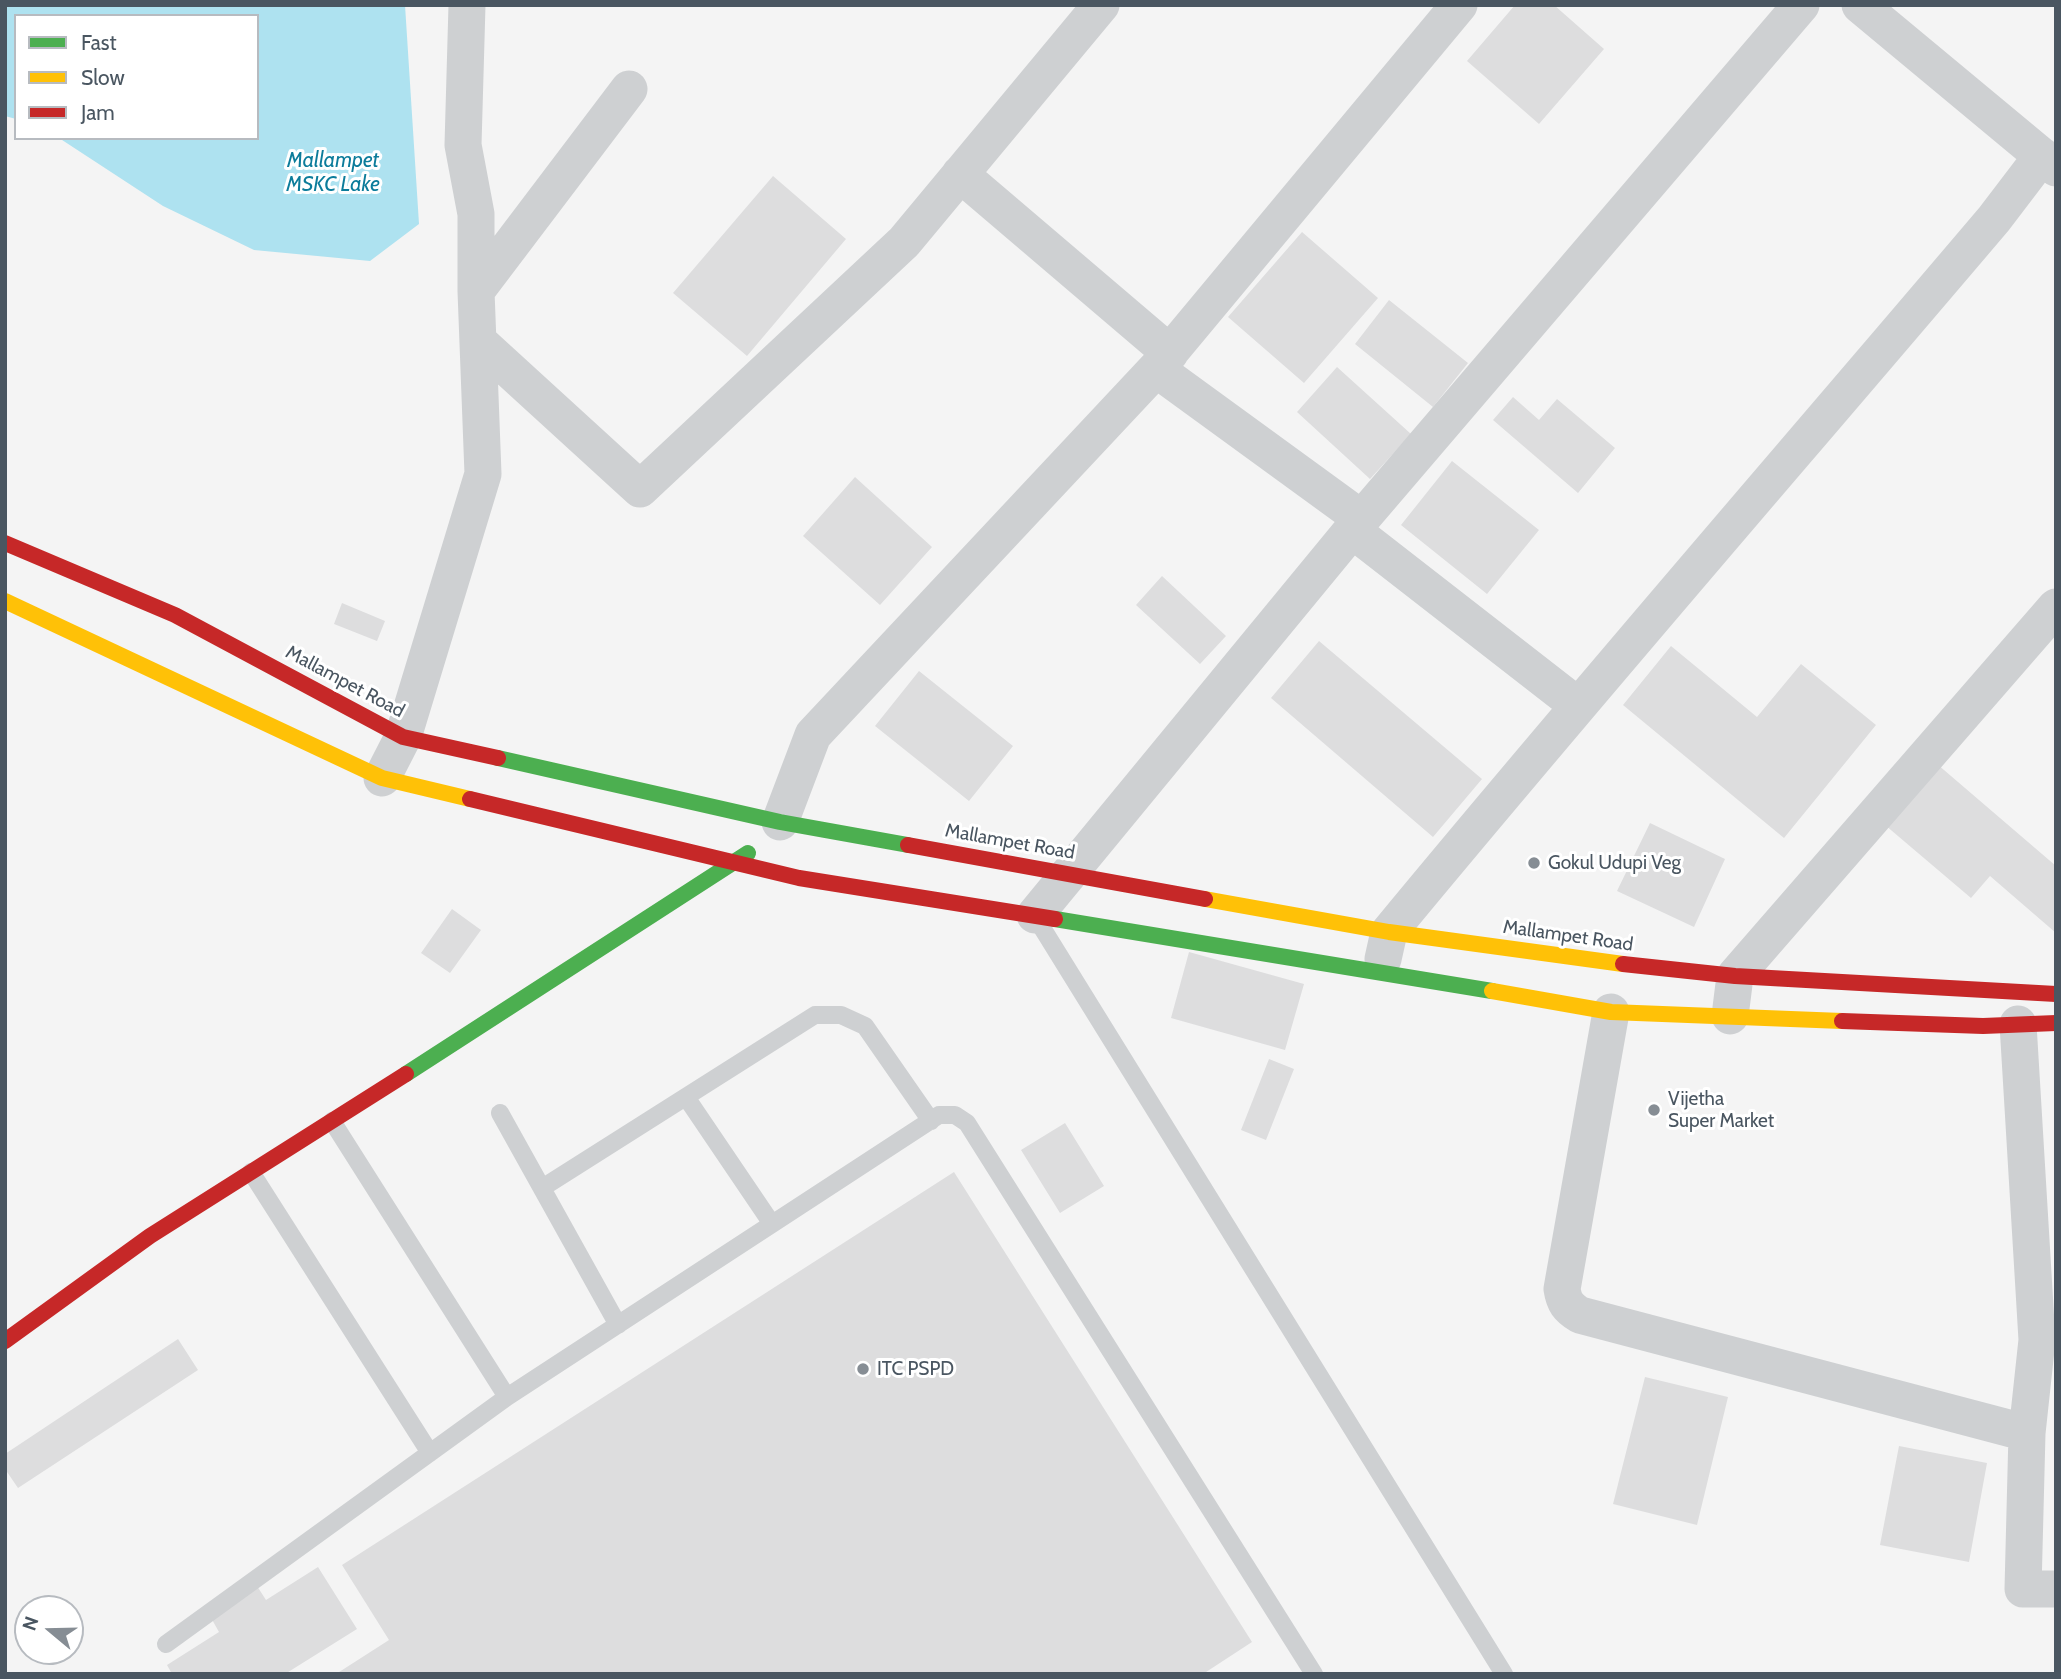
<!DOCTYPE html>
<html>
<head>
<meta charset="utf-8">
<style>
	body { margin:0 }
	#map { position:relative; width:2061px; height:1679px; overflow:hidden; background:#f4f4f4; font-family:Cabin,sans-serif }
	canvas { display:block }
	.frame { position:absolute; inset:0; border:7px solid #4a5661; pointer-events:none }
	.legend { position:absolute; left:14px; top:14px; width:245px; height:126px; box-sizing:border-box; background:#fff; border:2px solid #b7bbc0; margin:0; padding:9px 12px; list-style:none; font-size:21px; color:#4a5661 }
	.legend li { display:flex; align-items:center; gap:14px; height:35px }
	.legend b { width:35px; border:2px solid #b7bbc0 }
	.north { position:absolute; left:14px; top:1595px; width:70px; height:70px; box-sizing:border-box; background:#fff; border:2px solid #b7bbc0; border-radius:50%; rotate:289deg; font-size:19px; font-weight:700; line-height:28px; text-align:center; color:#4a5661 }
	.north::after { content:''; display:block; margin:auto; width:24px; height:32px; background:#868d94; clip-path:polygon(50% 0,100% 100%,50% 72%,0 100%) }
</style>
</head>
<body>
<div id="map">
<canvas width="2061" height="1679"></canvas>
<div class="frame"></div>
<ul class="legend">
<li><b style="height:9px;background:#4caf50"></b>Fast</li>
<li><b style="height:9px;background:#ffc107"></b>Slow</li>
<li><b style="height:9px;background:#c62828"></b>Jam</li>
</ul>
<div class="north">N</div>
</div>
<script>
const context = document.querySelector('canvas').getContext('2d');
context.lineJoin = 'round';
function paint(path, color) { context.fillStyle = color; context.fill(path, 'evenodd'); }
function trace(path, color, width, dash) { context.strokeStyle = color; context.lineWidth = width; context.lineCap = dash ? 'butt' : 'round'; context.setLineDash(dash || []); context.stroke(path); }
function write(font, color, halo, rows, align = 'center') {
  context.font = font + ' Cabin,sans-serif'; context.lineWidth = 6; context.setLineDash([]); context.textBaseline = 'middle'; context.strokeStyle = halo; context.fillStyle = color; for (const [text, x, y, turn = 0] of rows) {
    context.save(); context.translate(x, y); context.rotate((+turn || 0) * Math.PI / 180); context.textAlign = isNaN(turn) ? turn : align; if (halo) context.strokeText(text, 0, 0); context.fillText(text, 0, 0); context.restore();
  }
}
const water = new Path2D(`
	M5,5H405L419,224L370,261L254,250L163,206L59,138H257V16H16V119L5,116Z`);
const building = new Path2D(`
	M1515,5H1554L1604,49L1539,124L1467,61Z
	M773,176L846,239L747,356L673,293Z
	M1302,232L1378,298L1304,383L1228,317Z
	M1389,300L1468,363L1433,407L1355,344Z
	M1337,367L1411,434L1370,479L1297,412Z
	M1513,397L1539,420L1557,399L1615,448L1578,493L1493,420Z
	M1452,461L1539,530L1487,594L1401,525Z
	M855,477L932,547L880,605L803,536Z
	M1162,576L1226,636L1200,664L1136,605Z
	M342,603L385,621L377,641L334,624Z
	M1319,641L1482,779L1433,837L1271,698Z
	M1671,646L1757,717L1801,664L1876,725L1784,838L1623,705Z
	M919,671L1013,746L969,801L875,726Z
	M1937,764L2056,866V933L1990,876L1971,898L1885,825Z
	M1650,823L1725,859L1694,927L1617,891Z
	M452,909L481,930L450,973L421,953Z
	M1189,952L1304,984L1285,1050L1171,1018Z
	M1269,1059L1294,1069L1266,1140L1241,1130Z
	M1065,1123L1104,1186L1060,1213L1021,1150Z
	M954,1172L1252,1642L1203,1674H336L389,1640L342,1565Z
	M178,1339L198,1370L18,1488L5,1469V1454Z
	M1645,1377L1728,1397L1697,1525L1613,1504Z
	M1899,1446L1987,1463L1969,1562L1880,1545Z
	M318,1567L357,1629L285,1674H172L167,1665L219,1632L210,1616L257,1586L266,1600Z`);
const lane = new Path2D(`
	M1036,918L1504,1674
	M686,1097L772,1224
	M500,1113L618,1325
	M332,1121L507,1397
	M251,1172L430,1453
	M542,1188L815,1015H841L865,1026L931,1121
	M166,1644L507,1397L939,1115H955L967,1123L1314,1674`);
const street = new Path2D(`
	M1860,5L2056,168
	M960,174L1170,353
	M476,291L629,89
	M478,341L640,489L904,242L1101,5
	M1156,369L1362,519
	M1352,530L1577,705
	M382,778L403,737L483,474L476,291V214L463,145L467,5
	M780,822L813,735L1156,369L1459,5
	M1035,915L1352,530L1801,5
	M1383,959L1389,932C1587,692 1792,457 1994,219L2042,156
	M1611,1012L1562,1289C1564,1302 1568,1308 1580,1315L2027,1433
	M1730,1016L1735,976L2056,607
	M2018,1024L2037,1340L2027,1433L2023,1589H2056`);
const fast = new Path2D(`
	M498,758L780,822L908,845
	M1055,919L1492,991
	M406,1074L748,853`);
const slow = new Path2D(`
	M5,601L382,778L470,799
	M1205,899L1389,932L1623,964
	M1492,991L1611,1012L1842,1021`);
const jam = new Path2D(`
	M5,543L175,615L403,737L498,758
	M470,799L799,878L1055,919
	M908,845L1205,899
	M1623,964L1735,976L2056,994
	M1842,1021L1983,1026L2056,1023
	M5,1341L150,1236L406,1074`);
const markers = [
	[1534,863,7,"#868d94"],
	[1654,1110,7,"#868d94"],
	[863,1369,7,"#868d94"]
];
const streetNames = [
	["Mallampet Road",345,682,28],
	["Mallampet Road",1010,842,10],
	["Mallampet Road",1568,936,8]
];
const poiNames = [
	["Gokul Udupi Veg",1548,863],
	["Vijetha",1668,1099],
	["Super Market",1668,1121],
	["ITC PSPD",877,1369]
];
const waterNames = [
	["Mallampet",333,161],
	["MSKC Lake",333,185]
];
paint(water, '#aee2f0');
paint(building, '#ddddde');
trace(lane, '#ced0d2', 18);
trace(street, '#ced0d2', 37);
trace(fast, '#4caf50', 16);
trace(slow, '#ffc107', 16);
trace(jam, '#c62828', 16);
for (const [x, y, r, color] of markers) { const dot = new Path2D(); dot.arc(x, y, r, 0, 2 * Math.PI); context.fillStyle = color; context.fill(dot); trace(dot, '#fff', 2.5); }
write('19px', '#4a5661', '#fff', streetNames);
write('19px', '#4a5661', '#fff', poiNames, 'left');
write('italic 21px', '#0c7c9b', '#fff', waterNames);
</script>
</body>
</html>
